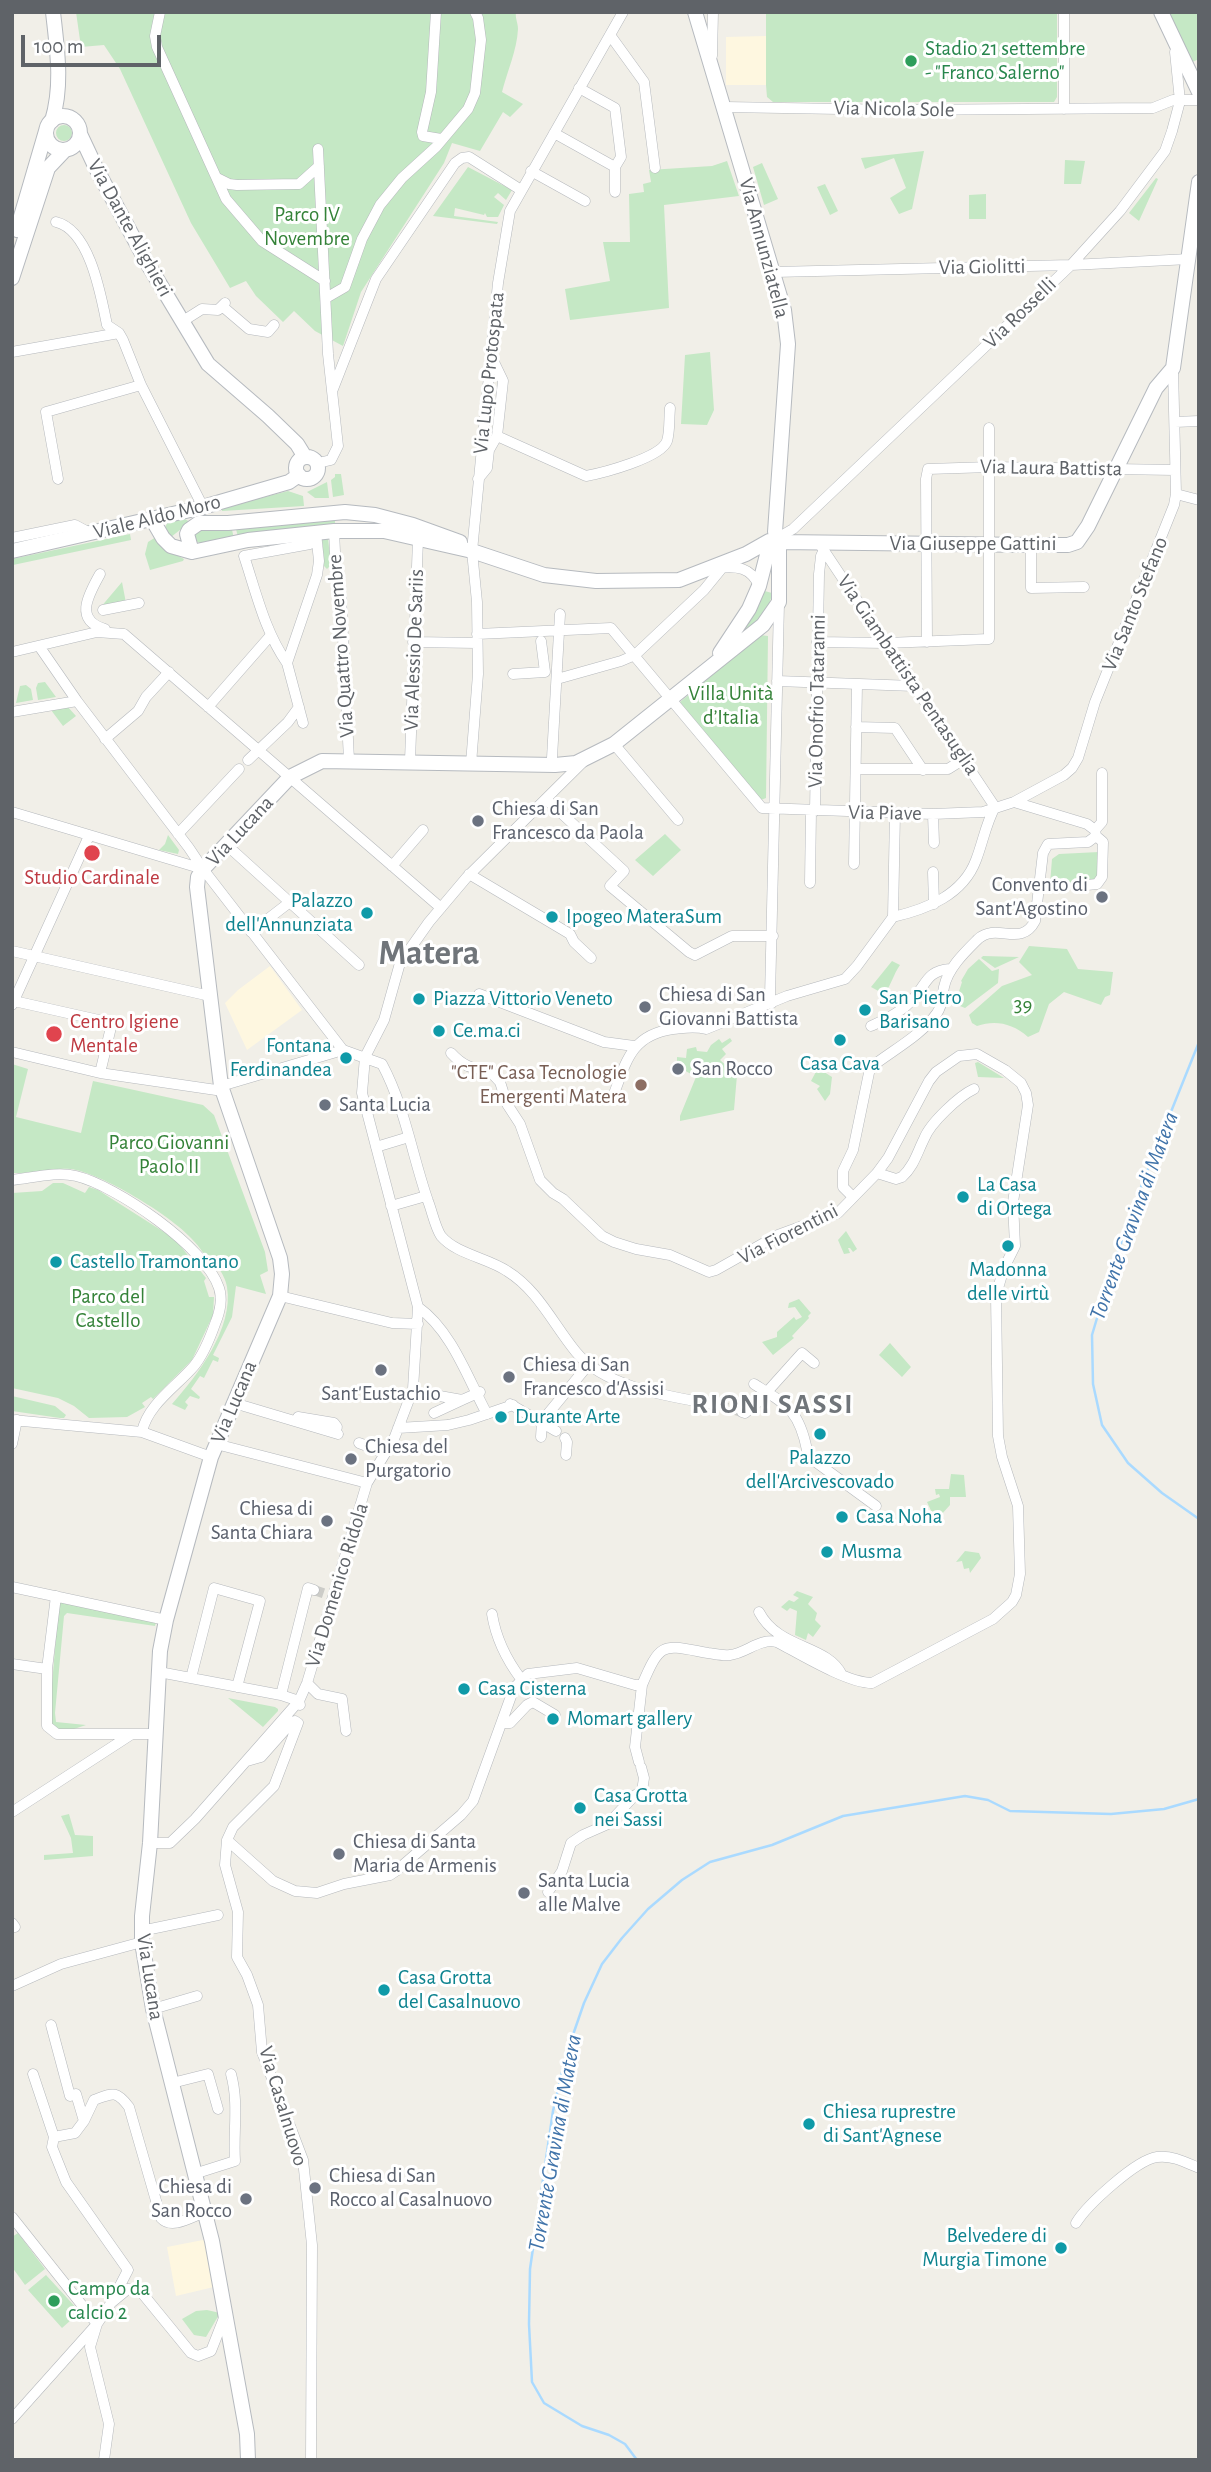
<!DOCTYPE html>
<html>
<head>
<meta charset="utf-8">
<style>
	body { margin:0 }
	#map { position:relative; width:1211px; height:2472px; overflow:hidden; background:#f1efe8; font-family:"Alegreya Sans",sans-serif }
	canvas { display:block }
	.frame { position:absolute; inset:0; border:14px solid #5f6368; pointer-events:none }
	.scale { position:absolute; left:21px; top:35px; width:140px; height:32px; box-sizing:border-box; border:4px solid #5f6368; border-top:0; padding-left:9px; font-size:21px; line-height:24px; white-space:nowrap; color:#5f6368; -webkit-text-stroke:5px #fff; paint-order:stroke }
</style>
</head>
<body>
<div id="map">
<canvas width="1211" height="2472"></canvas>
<div class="frame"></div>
<div class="scale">100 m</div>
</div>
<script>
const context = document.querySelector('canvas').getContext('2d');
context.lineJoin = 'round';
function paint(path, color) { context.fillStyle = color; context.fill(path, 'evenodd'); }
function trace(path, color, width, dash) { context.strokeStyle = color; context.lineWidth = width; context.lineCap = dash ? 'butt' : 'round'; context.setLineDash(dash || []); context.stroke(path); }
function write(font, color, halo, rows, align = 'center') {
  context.font = font + ' "Alegreya Sans",sans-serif'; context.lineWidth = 6; context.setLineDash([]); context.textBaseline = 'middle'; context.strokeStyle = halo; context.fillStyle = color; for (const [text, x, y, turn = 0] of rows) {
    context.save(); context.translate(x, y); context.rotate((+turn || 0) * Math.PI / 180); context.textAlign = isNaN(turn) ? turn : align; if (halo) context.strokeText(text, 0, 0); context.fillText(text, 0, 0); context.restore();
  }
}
const commercial = new Path2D(`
	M766,36V85H726V37Z
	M270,966L302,1010L247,1050L225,1003L238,990Z
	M208,2239L218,2286L176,2296L167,2247Z`);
const green = new Path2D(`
	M76,12H516C515,19 518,22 518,29C517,50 507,72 502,92L523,104L510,117L503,112L480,151L452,143L444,163L361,292L343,346L315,331L294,311L283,322L256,296L246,281L230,288L191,223L120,69L104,45L81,47Z
	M766,12H1057V97L1054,102H773L767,97L766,85Z
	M1164,12H1199V59L1188,64Z
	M56 133a8 8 0 1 1 16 0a8 8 0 1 1-16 0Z
	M924,151L912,209L899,214L890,198L906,188L894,158L865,169L861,158Z
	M1065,160L1085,161L1081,184H1064Z
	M727,161L739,196L664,205L669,308L570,320L565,289L610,281L603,242H630L629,194L644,192L643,184L651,182L649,170L712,166Z
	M762,163L778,199L764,205L753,167Z
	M468,167L512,190L506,200L498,193L494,197L504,205L498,217H487L485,213L484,215L455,208L454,216L498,222L497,224L433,216Z
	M1156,178L1158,179L1139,221L1129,213Z
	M825,184L838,211L830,215L817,187Z
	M986,194V219H969V195Z
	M710,352L714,410L707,425L681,424L685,355Z
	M335,474H341L344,495L333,497L331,480L335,477Z
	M327,482L329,498H315L307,492Z
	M288,491L303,496L304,506L222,511V508Z
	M335,517V526L238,537L235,525Z
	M183,518L190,522L171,537L165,528L167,523Z
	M231,526L234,538L203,545L196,541L193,532Z
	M130,534L131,540L13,565L12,559Z
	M156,537L167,550L184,559L183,561L150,570L145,554L148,542Z
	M328,538L331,565L327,569L324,566L322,540Z
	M122,582L126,603L100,608Z
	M761,590L772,593C769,616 750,627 734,642Z
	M760,635L768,636L766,798L761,800L680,702Z
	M45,682L56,697L38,700L36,688L38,683Z
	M26,685L31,689L33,700L16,703L20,686Z
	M67,706L76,716L63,726L51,710Z
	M665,834L681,850L653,876L635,860Z
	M168,835L179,850L178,854L159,850L165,844Z
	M1099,852V876C1078,893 1075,888 1050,884L1052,859L1059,854Z
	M1029,946L1067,949L1078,969L1113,972L1110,995L1105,997L1101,1005L1064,992L1049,1004L1039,1032L1028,1037C1012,1023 995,1020 977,1026L972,1023L969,1015L1002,986L1032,975L1019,962Z
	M983,956L1019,957L995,968L981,958Z
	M979,959L992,971L999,969L998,983L965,1008L955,1004L962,982L961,981L968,969Z
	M892,961L900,965C893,975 892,984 884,994L871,987Z
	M730,1038L732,1041L722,1049L726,1054L720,1060L737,1075L734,1110L680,1121V1116L696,1077L677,1066V1057L686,1058L687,1049L696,1047L697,1051L707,1052L711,1045L719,1039L722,1043Z
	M978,1062L1004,1078L978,1077L975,1063Z
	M12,1064L28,1069L16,1117L81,1133L93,1081L203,1105L214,1115L265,1252L268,1271L260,1275L266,1294L236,1286L232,1317L213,1355L219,1358L218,1362L213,1360L204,1378L200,1376L191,1389L200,1397L199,1399L190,1396L185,1402L188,1405L185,1410L172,1404C197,1376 234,1328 227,1287C226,1280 222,1273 218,1267L214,1268C207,1258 200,1247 191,1238C170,1215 101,1173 71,1169C51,1167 32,1174 12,1173Z
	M818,1068L832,1077L830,1094L825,1101L817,1089L820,1086L811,1081Z
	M53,1183H63L85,1193L89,1187L98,1190L175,1239L206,1278L204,1281L209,1297H214L213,1315L192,1360L153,1399L151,1397L142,1403L145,1407L127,1417L89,1418L74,1406L58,1398L12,1388V1193L42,1191Z
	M846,1231L857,1249L853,1252L850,1248H848L850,1253L844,1254L838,1240Z
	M799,1299L811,1313L808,1316L809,1318L792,1336L794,1338L773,1355L762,1342L777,1337V1332L794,1317L796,1320L802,1317L795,1307L788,1308L789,1303Z
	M890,1343L911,1367L902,1377L879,1355Z
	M12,1396L55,1406L66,1415L64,1418H60L12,1411Z
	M951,1474L964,1475L966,1497H950V1505L941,1515L934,1517L927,1502L940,1497L939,1494L936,1495L935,1489H949Z
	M965,1551L979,1553L981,1558L970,1573L969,1568L964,1569L962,1561L956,1562Z
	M797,1591L813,1597L808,1604L817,1613L815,1620L821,1626L813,1637L808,1633L806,1640L795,1635L797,1611L790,1608L787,1611L781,1607L789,1600L794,1602L799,1598L793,1595Z
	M59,1601L156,1622L155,1626L67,1613L64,1616L55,1713L56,1722L86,1725L65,1732L53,1726L49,1720Z
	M228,1698L275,1707L278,1709V1711L263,1727Z
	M69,1814L75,1835L93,1836V1856L44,1860V1855L73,1853L71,1838L61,1816Z
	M18,2233L45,2269L25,2285L12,2267V2237Z
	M46,2275L80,2312L62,2328L28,2290Z
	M207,2310L220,2313L206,2337L194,2335L182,2319L196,2311Z`);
const stream = new Path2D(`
	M1199,1042L1144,1179L1111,1271L1092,1335L1093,1384L1102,1425L1128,1463L1162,1493L1199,1519
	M637,2460L625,2444L609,2435L582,2426L544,2403L532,2382L529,2324L530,2269L538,2214L553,2111L566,2055L584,2003L602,1964L622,1938L648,1909L682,1880L710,1862L772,1845L843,1816L965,1796L988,1800L1010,1811L1111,1814L1164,1809L1199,1799`);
const streetTunnel = new Path2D(`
	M718,1405L742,1412
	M314,1590L326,1594`);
const street = new Path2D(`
	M160,12L155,36L157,47L226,199L262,241L325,281
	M436,12L431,92L422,132L423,136L441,139
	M1064,12V109
	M610,35L644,82L655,168
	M712,56L713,12
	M579,88L615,108L621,157L615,167V192
	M725,107L898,110L1153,108L1173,100H1199
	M554,133L615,167
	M531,171L585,201
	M217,178L229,184L237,185L299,184L319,166
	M56,222C90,230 101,296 107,325L119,333L123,340L141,385L203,507
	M774,272L1071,265L1189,259
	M326,298L345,287L362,239L380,205L402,178L436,147L468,109L475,93L481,40L478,18L475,12
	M222,306L249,329L268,332L274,325
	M183,321L202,309L218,310L225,303
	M12,352L119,333
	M333,389L376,279L455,163L462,158L469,157L521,190
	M1175,422L1199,421
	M497,436L586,476C602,473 661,458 667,441C670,432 669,418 670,408
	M318,463L331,460L338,446L328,354L318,149
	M58,479L46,412L141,385
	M478,479L487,468L489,450L497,436L503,381L491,356
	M1176,494L1199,500
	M334,531L336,573L341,596L349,760
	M781,536L793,529L1071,265L1120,211L1165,151L1172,131L1180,101L1175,52
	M12,538L75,525L90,533
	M819,543L995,807
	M1031,545V588L1084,587
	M718,568C737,566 751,567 759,586
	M100,574C89,594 73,620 105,629
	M103,610L139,603
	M477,634L611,628L762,808L933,814L983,812L1014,802L1087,824L1095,830L1096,836L1088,842L1048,844L1043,853L1035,921C1021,948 997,922 978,939C965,952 948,968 944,987C942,996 943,1005 937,1013C921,1036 891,1051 870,1068L853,1150L843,1171V1187L853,1197
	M413,642L477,643
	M817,642L886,643L989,639V428
	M927,642L926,479L928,469L990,467L1175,470
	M39,646L77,701L189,848L203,869L343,1050
	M12,652L97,632L124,634L441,908
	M287,663C265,632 256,592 244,556L310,544
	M513,674L545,672L541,641
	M557,679L621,661L635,655L704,590L722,568
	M777,681L914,686
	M208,707L271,635
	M12,712L77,701
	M303,723L287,663L317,575L319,561L316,533
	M856,727L895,728L923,770
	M105,739L138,711L146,697L169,672
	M614,744L678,820
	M552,758L560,614
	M248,760L288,722L299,707
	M410,761L418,539
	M471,764L478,674L477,602L472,551L498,283L510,211L623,12
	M856,769H948L964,759
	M546,799L624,871L610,886L689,952L695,955L732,936H773
	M1014,802L1064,775L1072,768L1078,758L1095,702L1174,505L1176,494L1173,368
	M815,811L819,574L821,556L824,550
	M12,812L203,869
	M933,814L934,843
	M1095,830L1102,822V773
	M178,834L239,769
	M230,848L359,965
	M854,864L857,684
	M392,866L423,830
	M933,872L934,904
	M469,874L570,934L574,942L591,958
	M810,883L811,811
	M1087,885L1097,884L1102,877L1103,842L1096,836
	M893,917L895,813
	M251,932L290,902
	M12,951L210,996
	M479,994L604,1042L634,1046
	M14,1001L112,1023L100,1073
	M772,1003L770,998L779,603
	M12,1005L89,836
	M871,1026C885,1020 903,1011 913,999C927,984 926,971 950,969
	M343,1050L382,1064C405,1107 412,1155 428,1201C432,1211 435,1227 441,1236C456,1254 488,1258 507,1271C538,1290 553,1324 576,1352C606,1389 674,1397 718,1405
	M12,1052L100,1073L223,1091
	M221,1086L343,1050
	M612,1099C626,1063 630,1035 673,1029C685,1028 694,1026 706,1029L787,996L845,979L857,966L893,917C927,909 963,895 976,860C983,842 986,823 995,807
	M376,1147L409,1137
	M877,1173L896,1179L902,1177C914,1166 917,1153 924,1139C930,1123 959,1096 974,1089
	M12,1180C32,1178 56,1171 76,1176C115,1185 206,1247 219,1288C223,1300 220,1312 215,1324C210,1338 204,1354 194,1366C177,1386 147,1405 142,1432
	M391,1206L426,1196
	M280,1296L392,1323L418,1324
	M418,1307C452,1331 468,1379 487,1414
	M754,1384C787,1405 799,1410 807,1450
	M434,1395L462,1400L480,1392
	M234,1403L338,1434
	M510,1404L556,1431
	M742,1412L745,1413L758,1402L802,1353L814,1363
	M434,1413L462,1400
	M298,1417L334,1423L337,1427L335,1433
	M12,1420L142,1432L211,1457
	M398,1428L448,1425L469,1420L513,1405
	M541,1437L542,1421L589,1364
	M565,1438L567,1442L566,1455
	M359,1443L385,1453
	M12,1444L17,1420
	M216,1444L367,1483
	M809,1457L876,1506
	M12,1587L166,1620
	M56,1596L47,1669V1726L57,1734H132
	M759,1612C779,1650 827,1644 842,1675
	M492,1614C496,1639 506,1659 521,1679
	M12,1664L47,1669
	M191,1678L214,1588L260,1601L237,1687
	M307,1683L318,1694L342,1699L346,1731
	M281,1695L308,1588L314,1590
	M300,1705L299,1701L307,1683L367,1483L394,1439L413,1389L418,1307L362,1093L365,1057L384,1020L400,963L429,922L467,877L583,762
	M502,1723H510L527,1705L533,1702L555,1715
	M247,1761L261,1757L292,1722L295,1721L298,1723L274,1786L233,1827L227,1840L225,1865L238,1912L237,1957L247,1975L258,2005L262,2052L303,2160L312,2245L311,2460
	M639,1762L635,1747L642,1685
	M12,1812L132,1734H154
	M227,1840L273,1881L295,1891L317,1893L344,1884L390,1875L396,1871L461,1815L473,1801L514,1688L528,1674L577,1668L635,1685H642C661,1640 663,1645 708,1653C715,1654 723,1656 730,1655C747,1653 759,1638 777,1642C800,1654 847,1683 872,1683L993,1619L1012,1602L1016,1595L1020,1574L1018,1506L1002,1457L998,1436L996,1295L1004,1268L1015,1246L1013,1202L1028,1105L1026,1093L1021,1083L1005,1070L977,1054L959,1056L936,1072L929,1081L888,1158L877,1173L838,1213L778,1235L716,1270L709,1272L670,1255L636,1249L614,1242L602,1236L563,1199L553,1193L540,1180L520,1124L507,1104L500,1082L488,1069C472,1070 462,1065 451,1053
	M150,1843H170L195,1819L299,1701L281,1695L159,1672
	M548,1892L562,1871L571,1843L583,1835L608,1824L634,1796L642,1791L644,1778L641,1767
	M12,1923L15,1927
	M141,1931L218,1915
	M12,1986L61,1964L142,1942
	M153,2009L197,1996
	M51,2025L70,2096L76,2094L84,2121
	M33,2074L54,2137L52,2147L66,2182L128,2270L113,2299
	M172,2083L208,2074L218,2109
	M54,2137L75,2133L84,2121L94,2100C113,2093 116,2090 129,2107L161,2218C172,2230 191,2217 205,2212
	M194,2174L235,2161C233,2132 239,2103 231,2074
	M12,2217L97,2324L90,2347L109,2424L104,2460
	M1076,2223C1087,2205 1136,2160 1157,2157C1172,2155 1185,2162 1199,2168
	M12,2419L97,2324L111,2303L128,2289L136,2290L142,2293L191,2353L198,2356L211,2351L224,2318`);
const secondary = new Path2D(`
	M695,12L784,310L788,344L775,532
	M1161,12L1199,92
	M46 133a17 17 0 1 1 34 0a17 17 0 1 1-34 0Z
	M52,121C63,85 57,49 53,12
	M80,134L96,168L146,261L208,364L268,416L297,444L305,457
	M17,230L46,131
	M12,278L48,168L65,150
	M296 468a11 11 0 1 1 22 0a11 11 0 1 1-22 0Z
	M152,519L163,538L171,546L192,552L248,540L334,531H384L472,551L544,575L596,581L679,580L746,554L769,541
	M780,542L1031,545H1068L1077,542L1088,526L1156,388L1173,368L1199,182
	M12,551L203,507L289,482L299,475
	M192,552L187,534L189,530L199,523H228L345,512L375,515L413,525L460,542
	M720,653L749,609L759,586L770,543
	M248,2460L247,2434L212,2241L153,2009L142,1942V1916L150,1843L160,1651L166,1620L211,1457L280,1296L282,1274L280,1258L221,1086L197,887L198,877L203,869L290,777L322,761L555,765L576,763L614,744L763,625L779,602V544`);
const markers = [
	[911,61,7,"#2e9e5b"],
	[478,821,7,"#6b7280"],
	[92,853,9,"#e0444e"],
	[1102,897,7,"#6b7280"],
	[367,913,7,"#0f9aa8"],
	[552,917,7,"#0f9aa8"],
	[419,999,7,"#0f9aa8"],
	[645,1007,7,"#6b7280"],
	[865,1010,7,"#0f9aa8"],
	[439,1031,7,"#0f9aa8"],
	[54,1034,9,"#e0444e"],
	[840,1040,7,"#0f9aa8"],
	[346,1058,7,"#0f9aa8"],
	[678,1069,7,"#6b7280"],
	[641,1085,7,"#8d6e63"],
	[325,1105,7,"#6b7280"],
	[963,1197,7,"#0f9aa8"],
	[1008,1246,7,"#0f9aa8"],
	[56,1262,7,"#0f9aa8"],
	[381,1370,7,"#6b7280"],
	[509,1377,7,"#6b7280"],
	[501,1417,7,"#0f9aa8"],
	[820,1434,7,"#0f9aa8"],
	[351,1459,7,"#6b7280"],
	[842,1517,7,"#0f9aa8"],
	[327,1521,7,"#6b7280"],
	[827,1552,7,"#0f9aa8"],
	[464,1689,7,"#0f9aa8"],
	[553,1719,7,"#0f9aa8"],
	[580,1808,7,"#0f9aa8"],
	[339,1854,7,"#6b7280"],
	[524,1893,7,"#6b7280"],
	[384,1990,7,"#0f9aa8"],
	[809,2124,7,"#0f9aa8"],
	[315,2188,7,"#6b7280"],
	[246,2199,7,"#6b7280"],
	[1061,2248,7,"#0f9aa8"],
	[54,2301,7,"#2e9e5b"]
];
const leisureNames = [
	["Stadio 21 settembre",925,49],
	["- \"Franco Salerno\"",925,73],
	["Campo da",68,2289],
	["calcio 2",68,2313]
];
const streetNames = [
	["Via Nicola Sole",894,109,1],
	["Via Dante Alighieri",130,228,61],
	["Via Annunziatella",764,248,75],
	["Via Giolitti",982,267,-1],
	["Via Rosselli",1020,313,-44],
	["Via Lupo Protospata",489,373,-84],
	["Via Laura Battista",1051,468,1],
	["Viale Aldo Moro",157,517,-14],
	["Via Giuseppe Gattini",973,544],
	["Via Santo Stefano",1135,604,-68],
	["Via Quattro Novembre",341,646,-94],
	["Via Alessio De Sariis",414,650,-88],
	["Via Giambattista Pentasuglia",908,675,56],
	["Via Onofrio Tataranni",817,701,-89],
	["Via Piave",885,813,1],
	["Via Lucana",240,831,-47],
	["Via Fiorentini",788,1234,-27],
	["Via Lucana",234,1402,-67],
	["Via Domenico Ridola",337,1585,-73],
	["Via Lucana",150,1977,81],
	["Via Casalnuovo",283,2106,73]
];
const parkNames = [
	["Parco IV",307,215],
	["Novembre",307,239],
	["Villa Unità",731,694],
	["d’Italia",731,718],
	["39",1023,1005],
	["Parco Giovanni",169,1143],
	["Paolo II",169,1167],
	["Parco del",108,1297],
	["Castello",108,1321]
];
const worshipNames = [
	["Chiesa di San",492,809],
	["Francesco da Paola",492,833],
	["Convento di",1088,885,"right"],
	["Sant'Agostino",1088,909,"right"],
	["Chiesa di San",659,995],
	["Giovanni Battista",659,1019],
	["San Rocco",692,1069],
	["Santa Lucia",339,1105],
	["Chiesa di San",523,1365],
	["Francesco d'Assisi",523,1389],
	["Sant'Eustachio",381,1394,"center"],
	["Chiesa del",365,1447],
	["Purgatorio",365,1471],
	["Chiesa di",313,1509,"right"],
	["Santa Chiara",313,1533,"right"],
	["Chiesa di Santa",353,1842],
	["Maria de Armenis",353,1866],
	["Santa Lucia",538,1881],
	["alle Malve",538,1905],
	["Chiesa di San",329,2176],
	["Rocco al Casalnuovo",329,2200],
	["Chiesa di",232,2187,"right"],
	["San Rocco",232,2211,"right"]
];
const healthNames = [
	["Studio Cardinale",92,878],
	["Centro Igiene",70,1022,"left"],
	["Mentale",70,1046,"left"]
];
const cultureNames = [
	["Palazzo",353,901,"right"],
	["dell'Annunziata",353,925,"right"],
	["Ipogeo MateraSum",566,917],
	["San Pietro",879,998],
	["Barisano",879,1022],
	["Piazza Vittorio Veneto",433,999],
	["Ce.ma.ci",453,1031],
	["Fontana",332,1046,"right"],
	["Ferdinandea",332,1070,"right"],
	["Casa Cava",840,1064,"center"],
	["La Casa",977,1185],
	["di Ortega",977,1209],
	["Castello Tramontano",70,1262],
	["Madonna",1008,1270,"center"],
	["delle virtù",1008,1294,"center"],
	["Durante Arte",515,1417],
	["Palazzo",820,1458,"center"],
	["dell'Arcivescovado",820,1482,"center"],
	["Casa Noha",856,1517],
	["Musma",841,1552],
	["Casa Cisterna",478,1689],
	["Momart gallery",567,1719],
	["Casa Grotta",594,1796],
	["nei Sassi",594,1820],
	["Casa Grotta",398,1978],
	["del Casalnuovo",398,2002],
	["Chiesa ruprestre",823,2112],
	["di Sant'Agnese",823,2136],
	["Belvedere di",1047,2236,"right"],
	["Murgia Timone",1047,2260,"right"]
];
const educationNames = [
	["\"CTE\" Casa Tecnologie",627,1073],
	["Emergenti Matera",627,1097]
];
const waterNames = [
	["Torrente Gravina di Matera",1134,1216,-70],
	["Torrente Gravina di Matera",555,2143,-80]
];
const districtNames = [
	["RIONI SASSI",773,1405]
];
const townNames = [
	["Matera",429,953]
];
paint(commercial, '#fef7e0');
paint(green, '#c5e8c5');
trace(stream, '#aadaff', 2.5);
trace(streetTunnel, '#ccccc8', 10, [10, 5]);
trace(street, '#b5b8bc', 11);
trace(secondary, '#b6babf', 16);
trace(street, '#fff', 10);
trace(secondary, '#fff', 14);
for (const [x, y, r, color] of markers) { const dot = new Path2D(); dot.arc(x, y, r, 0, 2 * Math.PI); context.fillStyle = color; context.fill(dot); trace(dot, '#fff', 2.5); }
write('21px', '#27864d', '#fff', leisureNames, 'left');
write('21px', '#5f6368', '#fff', streetNames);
write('21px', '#348238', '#fff', parkNames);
write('21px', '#5b616d', '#fff', worshipNames, 'left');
write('21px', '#be3a42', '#fff', healthNames);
write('21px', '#0d838f', '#fff', cultureNames, 'left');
write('21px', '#785e54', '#fff', educationNames, 'right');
write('italic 23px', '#4174aa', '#fff', waterNames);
context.letterSpacing = '2px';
write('bold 28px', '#70757a', '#fff', districtNames);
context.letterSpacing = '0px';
write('bold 35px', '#70757a', '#fff', townNames);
</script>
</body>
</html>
